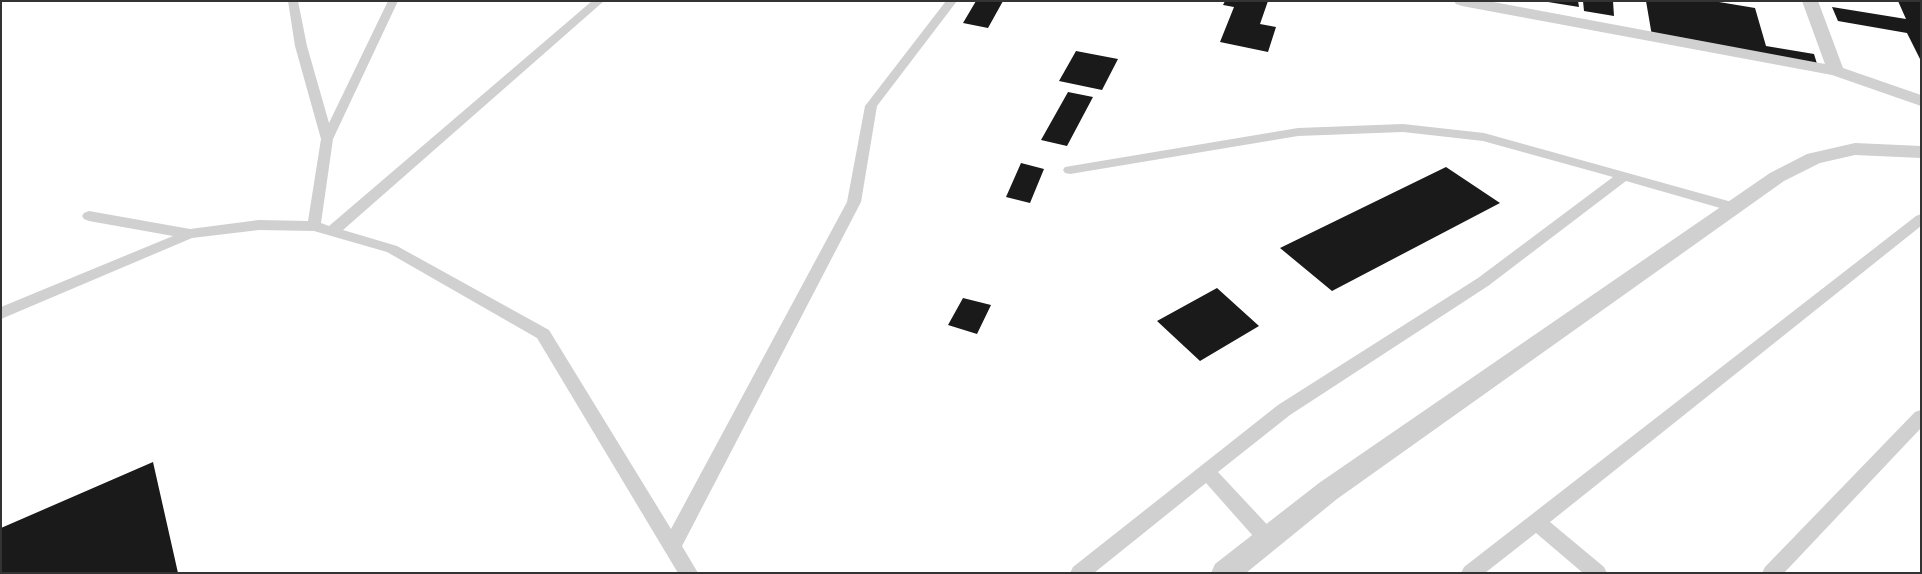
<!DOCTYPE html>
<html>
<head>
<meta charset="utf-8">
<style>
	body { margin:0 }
	#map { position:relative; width:1922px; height:574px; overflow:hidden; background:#fff; font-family:"DM Sans",sans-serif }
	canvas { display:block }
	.frame { position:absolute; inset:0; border:2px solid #333; pointer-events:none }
</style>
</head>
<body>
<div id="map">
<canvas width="1922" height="574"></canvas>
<div class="frame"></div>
</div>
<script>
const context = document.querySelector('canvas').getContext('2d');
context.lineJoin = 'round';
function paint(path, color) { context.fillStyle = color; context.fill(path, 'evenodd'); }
const building = new Path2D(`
	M976,1H1003L988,28L963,23Z
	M1225,1H1268L1260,24L1276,27L1268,52L1220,42L1234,7L1223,5Z
	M1548,1H1578L1579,7L1548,2Z
	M1583,1H1613L1614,16L1584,11Z
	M1646,1H1713L1755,8L1766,46L1814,54L1818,67L1652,36Z
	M1898,1H1921V61L1907,33L1838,21L1832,7L1906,19Z
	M1076,51L1118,59L1102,90L1059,81Z
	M1068,92L1093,97L1067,146L1041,140Z
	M1021,163L1044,169L1030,203L1006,197Z
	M1446,167L1500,203L1332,291L1280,248Z
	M1217,288L1259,326L1200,361L1157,321Z
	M963,298L991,305L977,334L948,325Z
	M153,462L178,573H1V528Z`);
const lane = new Path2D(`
	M288,1H298L307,46L329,123L388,1H398L333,139L321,223L329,226L592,1H604L343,230L397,246L549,330L671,529L847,202L865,106L946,1H957L877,106L861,202L682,546L698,573H678L537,338L387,252L314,231L259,230L192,238L1,319V307L173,236L89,221L84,219L82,216L84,213L89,211L190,229L259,220L308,221L321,139L295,46Z
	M1403,124L1484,133L1739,204L1741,207L1739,210L1734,212L1626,181L1488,286L1290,415L1218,472L1275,533L1277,539L1275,545L1268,547L1261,545L1206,483L1094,573H1070L1073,567L1278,405L1478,278L1613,177L1483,141L1403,132L1298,136L1070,174L1065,173L1063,170L1065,167L1298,128Z
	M1921,214V226L1550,522L1604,567L1607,573H1583L1536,533L1485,573H1461L1464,567L1916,216Z
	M1921,410V428L1784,573H1762L1765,567L1915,412Z`);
const street = new Path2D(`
	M1454,1H1488L1825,64L1802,1H1818L1843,68L1921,95V106L1832,75L1462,6L1456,4Z
	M1855,143L1921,146V158L1855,155L1820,163L1784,181L1337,499L1246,573H1211L1215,564L1319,483L1770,173L1807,154Z`);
paint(building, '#1a1a1a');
paint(lane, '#d0d0d0');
paint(street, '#d0d0d0');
</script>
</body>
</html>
